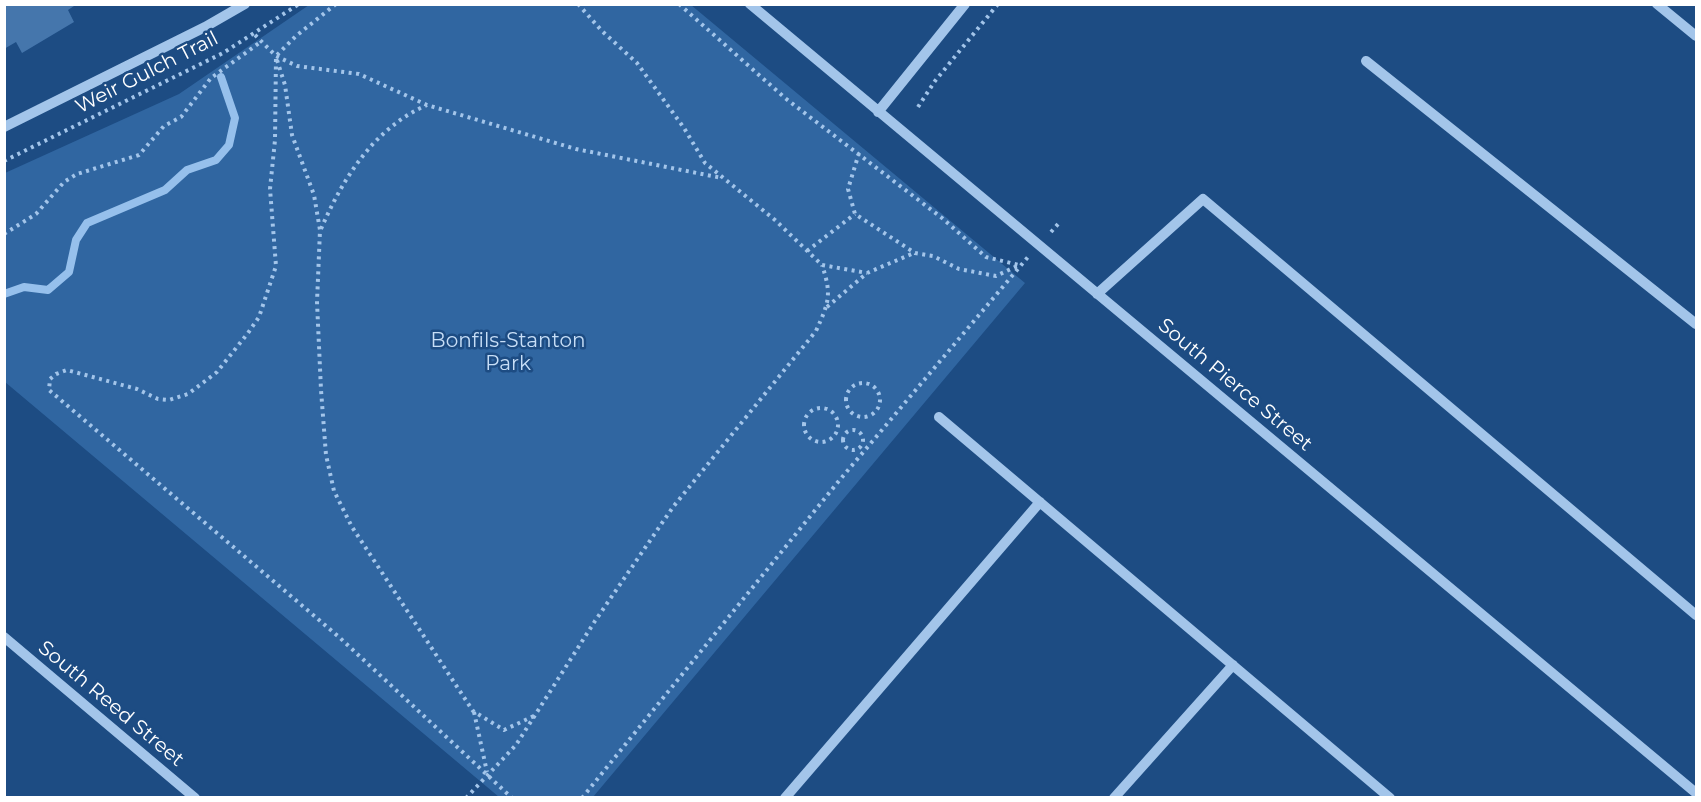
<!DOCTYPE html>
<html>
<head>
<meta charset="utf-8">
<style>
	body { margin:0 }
	#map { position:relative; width:1701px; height:802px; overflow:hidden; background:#1d4c83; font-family:Montserrat,sans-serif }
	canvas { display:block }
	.frame { position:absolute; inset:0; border:6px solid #fff; pointer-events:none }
</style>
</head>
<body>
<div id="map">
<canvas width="1701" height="802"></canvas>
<div class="frame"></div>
</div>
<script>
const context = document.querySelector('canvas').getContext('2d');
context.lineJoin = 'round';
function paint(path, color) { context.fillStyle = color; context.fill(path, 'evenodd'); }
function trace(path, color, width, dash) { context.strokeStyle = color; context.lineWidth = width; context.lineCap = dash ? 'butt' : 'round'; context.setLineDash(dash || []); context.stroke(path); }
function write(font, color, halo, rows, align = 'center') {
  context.font = font + ' Montserrat,sans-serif'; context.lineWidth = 5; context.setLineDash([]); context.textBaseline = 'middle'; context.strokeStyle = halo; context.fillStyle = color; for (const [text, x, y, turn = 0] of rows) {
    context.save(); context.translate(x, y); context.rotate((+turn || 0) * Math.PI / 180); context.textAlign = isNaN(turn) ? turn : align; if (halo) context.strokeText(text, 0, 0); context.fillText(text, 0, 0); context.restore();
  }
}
const green = new Path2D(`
	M309,5H691L1025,283L593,797H499L5,382V173L179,94Z`);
const stream = new Path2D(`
	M4,294L24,287L48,290L69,272L76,240L87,223L165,190L187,170L216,160L229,145L235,118L221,77`);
const building = new Path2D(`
	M4,4H77L68,10L74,22L22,53L16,42L4,49Z`);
const path = new Path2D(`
	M336,4L296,36L276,56L275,140L270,189L276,266L259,317L248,333L217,372L188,394L169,400L158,399L137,389L67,370L56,374L50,379L49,390L339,637L512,798
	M578,4L602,31L637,63L684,128L705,163L775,220L822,265L867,273
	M679,4L785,98L942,218L986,257L1019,265
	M255,35L276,56L297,66L359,74L427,105L576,149L722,178
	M277,60L285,85L292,135L314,195L320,230L317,302L321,390L326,455L334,491L352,527L473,711L504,730L536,715
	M918,107L935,81L998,4
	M859,153L848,189L855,214L915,253L933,256L959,269L996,276L1017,266
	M4,161L223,53L299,4
	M321,229C343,178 374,128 427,105
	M1051,232L1059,223
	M4,234L36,214L64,182L77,174L139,155L164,126L181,117L211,78L262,41
	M807,251L855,214
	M827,307L867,273L914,253
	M846 400a17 17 0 1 1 34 0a17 17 0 1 1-34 0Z
	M804 425a17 17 0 1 1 34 0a17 17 0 1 1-34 0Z
	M843 440a10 10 0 1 1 20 0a10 10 0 1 1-20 0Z
	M474,712L487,772
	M466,798L516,745L595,621L673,507L816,331C829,302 832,295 822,265
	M582,798L838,482L1028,257`);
const minor = new Path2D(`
	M750,4L1696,793
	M1657,4L1696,36
	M1366,61L1696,324
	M878,112L965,4
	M4,127L205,27L245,4
	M1097,294L1203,199L1696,615
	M939,417L1390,798
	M4,637L195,798
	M785,798L1040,502
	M1114,798L1233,665`);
const streetNames = [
	["Weir Gulch Trail",147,73,-27],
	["South Pierce Street",1235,385,40],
	["South Reed Street",111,704,40]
];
const parkNames = [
	["Bonfils-Stanton",508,341],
	["Park",508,364]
];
paint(green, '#3066a1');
trace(stream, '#96c0ec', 8);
paint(building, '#4576ac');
trace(path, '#a3c5ea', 4, [3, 4.5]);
trace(minor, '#a3c5ea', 10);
write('20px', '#fff', '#1d4c83', streetNames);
write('20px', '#c7def7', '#1d4c83', parkNames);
</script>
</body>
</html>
